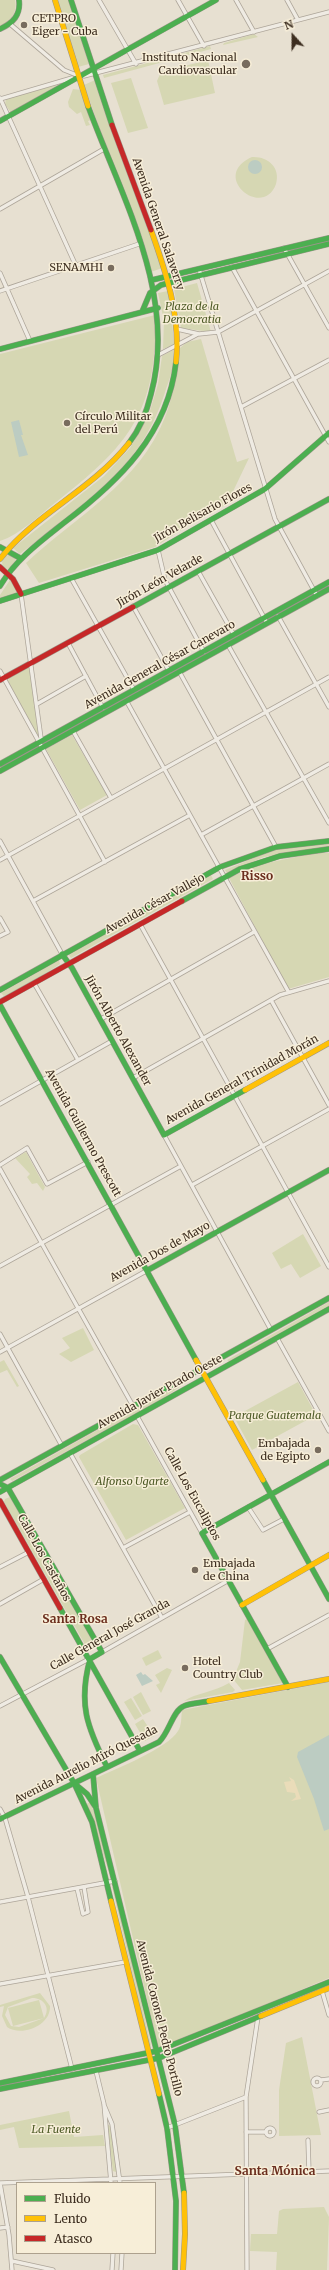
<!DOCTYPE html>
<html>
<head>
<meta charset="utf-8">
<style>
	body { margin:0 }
	#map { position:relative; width:329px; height:2270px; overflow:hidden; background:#e7e0d1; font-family:Merriweather,serif }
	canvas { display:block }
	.legend { position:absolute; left:16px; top:2182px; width:140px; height:72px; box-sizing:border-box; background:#f7eed8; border:1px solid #ada18e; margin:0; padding:5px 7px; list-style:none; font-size:12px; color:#3d2e20 }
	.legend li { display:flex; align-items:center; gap:8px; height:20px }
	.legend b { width:20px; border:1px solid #ada18e }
	.north { position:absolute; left:273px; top:16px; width:40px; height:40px; -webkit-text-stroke:3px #f7eed8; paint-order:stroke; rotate:339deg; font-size:11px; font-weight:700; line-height:16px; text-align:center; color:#3d2e20 }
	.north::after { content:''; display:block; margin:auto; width:14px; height:18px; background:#3d2e20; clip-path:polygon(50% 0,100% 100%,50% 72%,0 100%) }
</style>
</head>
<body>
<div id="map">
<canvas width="329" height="2270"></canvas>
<ul class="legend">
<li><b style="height:5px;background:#4caf50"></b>Fluido</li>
<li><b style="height:5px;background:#ffc107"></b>Lento</li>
<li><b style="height:5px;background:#c62828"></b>Atasco</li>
</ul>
<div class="north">N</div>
</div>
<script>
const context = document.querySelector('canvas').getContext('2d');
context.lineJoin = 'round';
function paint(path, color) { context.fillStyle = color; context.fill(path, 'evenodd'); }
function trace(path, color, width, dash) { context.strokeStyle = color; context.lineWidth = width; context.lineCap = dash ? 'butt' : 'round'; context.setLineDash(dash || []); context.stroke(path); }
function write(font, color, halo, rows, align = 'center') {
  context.font = font + ' Merriweather,serif'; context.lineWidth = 3; context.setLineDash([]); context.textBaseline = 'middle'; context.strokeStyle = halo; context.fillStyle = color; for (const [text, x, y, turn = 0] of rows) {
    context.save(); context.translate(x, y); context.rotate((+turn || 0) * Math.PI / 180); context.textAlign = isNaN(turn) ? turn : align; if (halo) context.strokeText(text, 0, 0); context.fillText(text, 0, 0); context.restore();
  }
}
const green = new Path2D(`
	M0,0H15C18,12 11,21 0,26Z
	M58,0H69L89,64L78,67Z
	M254,34L258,37L223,45L224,43Z
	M210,46L211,49L104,78L103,75Z
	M208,60L215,93L164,105L157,81L161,72Z
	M131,78L148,128L128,133L111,83Z
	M95,80L162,268L151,272L84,85Z
	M59,84L11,113L5,104L6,99Z
	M73,89L81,90L91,120L88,121L90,125L86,126L81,112L77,114L69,107L68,102Z
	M252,157C267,156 281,167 276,184C263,220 209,176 252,157Z
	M197,283L211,332L181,328L174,289Z
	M168,291L171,309L174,345L163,349L164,321L158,293Z
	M155,315C158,412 128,446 55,503C38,516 21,534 0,541V354Z
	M201,339L237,462L249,458L227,504L195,521L155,547L39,583L26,563C75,517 140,483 165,417C174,395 176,371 180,348L187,342Z
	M173,350C176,362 170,378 166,389C142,470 83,505 20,554L13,548L104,476L130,448L149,414L158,384L162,356Z
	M2 562a7 7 0 1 1 14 0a7 7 0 1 1-14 0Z
	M10,580L17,589L16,594L0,599V595Z
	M28,667L31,668L40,734H37L8,681L9,678Z
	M72,735L107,795L80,810L46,749Z
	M329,843V847L264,857L227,873L225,870L275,849Z
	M315,853H329V977L288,989L229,878L257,865Z
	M211,875L213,879L71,958L68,954Z
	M59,960L60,964L34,981L4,996L1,993Z
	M26,1152L45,1187L43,1191L37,1183L32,1184L27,1177L30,1174L15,1158Z
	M303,1234L321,1266L300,1278L291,1264L281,1269L272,1253Z
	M329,1302V1306L229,1362L227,1360Z
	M83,1328L94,1350L71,1362L59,1354L70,1348L62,1338Z
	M4,1360L19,1386L17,1387L7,1370L0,1373V1362Z
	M298,1382L316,1415L252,1450L234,1417Z
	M180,1384L181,1386L162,1399L12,1481L10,1479Z
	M133,1424L138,1425L185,1508L126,1540L79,1457L80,1455Z
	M10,1497L95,1645L90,1649L87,1648L4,1502L5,1499Z
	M247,1619L283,1683L242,1690L233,1679L240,1662L245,1620Z
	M158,1650L162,1658L146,1666L142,1658Z
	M167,1668L172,1670L161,1693L156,1685L160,1683L155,1675Z
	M329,1682V1978L162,2048L158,2047L96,1778C116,1769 168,1748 178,1731C182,1725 181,1717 182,1710Z
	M229,1683L235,1690L233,1692L184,1701C196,1693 214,1692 229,1683Z
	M141,1692L151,1711L143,1715L133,1697Z
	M131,1698L142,1716L135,1720L124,1702Z
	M143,1719L154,1736L145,1741L135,1724Z
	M91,1802L113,1876L111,1878L86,1804Z
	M112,1887L115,1888L151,2045L150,2049Z
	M40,1993L50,2006C51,2026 21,2037 7,2027L2,2016L4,2006L0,2007V2005ZM32,1998C44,1998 51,2008 44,2018L19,2027L11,2026L5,2015L8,2007Z
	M39,2000L44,2018L13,2026L8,2008Z
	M302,2037L321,2135L279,2136V2090L286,2043Z
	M69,2111L74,2137L103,2135L105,2146L19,2148L14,2127L0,2130V2125Z
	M107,2124L110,2126L117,2170L116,2172L113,2171Z
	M324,2207L329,2217L327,2270H276L277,2252L250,2251L251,2234H277L279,2211L283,2209Z`);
const sand = new Path2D(`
	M289,1777L294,1780L301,1799L291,1801L296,1797L295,1793L287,1792L284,1782L291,1781Z`);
const water = new Path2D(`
	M248 167a7 7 0 1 1 14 0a7 7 0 1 1-14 0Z
	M19,420L23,435H21L28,455L19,457L11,422Z
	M141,1672L143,1675L145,1674L153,1681L142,1686L136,1675Z
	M329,1735V1829L324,1831L314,1799L297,1757L298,1752Z`);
const street = new Path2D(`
	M99,0L136,64
	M178,0L204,46
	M236,0L254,32
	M287,0L298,20
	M10,24L64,70L79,76
	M84,76L329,12
	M0,98L76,266
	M0,99L72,78
	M0,209L104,149
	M284,248L329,328
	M232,267L329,442
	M199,269L275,519L317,596
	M0,273L30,341
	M0,291L139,244
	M177,329L199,334L218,332L329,271
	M160,354L198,334
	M241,407L329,360
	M211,520L267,623
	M158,550L165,580L204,652
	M198,571L234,635
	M71,578L134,690
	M21,594L41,738L40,741
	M133,606L169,671
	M278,616L329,707
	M68,643L103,708
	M228,645L329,823
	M0,671L105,862
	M180,673L276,847
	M127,702L288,991
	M37,704L86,676
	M73,731L111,798
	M201,835L329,764
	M0,841L62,954
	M0,860L329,677
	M33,901L190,815
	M0,918L8,932L0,936
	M140,924L329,1267
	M34,983L78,1060
	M271,1000L329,1105
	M101,1019L254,932
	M133,1078L280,995L329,981
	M0,1104L112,1041
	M164,1135L271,1330
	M0,1165L27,1148L47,1184L88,1162
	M0,1169L133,1406
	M192,1185L329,1109
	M0,1266L181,1166
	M0,1334L62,1446
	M277,1338L329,1431
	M0,1352L148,1270
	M137,1416L202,1533
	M70,1453L162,1618
	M248,1507L263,1530L284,1519
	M123,1548L190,1512
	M0,1567L29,1552
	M0,1604L44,1579
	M267,1649L329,1615
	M102,1652L229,1580
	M0,1706L89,1659
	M0,1809L5,1818L28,1897L72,2069
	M77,1888L83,1914L88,1912L84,1887
	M0,1902L115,1881
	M0,1984L125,1962
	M322,1991L329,2015
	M96,2071L104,2104L111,2183
	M313 2082a4 4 0 1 1 8 0a4 4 0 1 1-8 0Z
	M321,2080L329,2079
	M104,2105L112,2124L120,2183
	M319,2112L329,2110
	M167,2128L246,2097
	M266 2132a4 4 0 1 1 8 0a4 4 0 1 1-8 0Z
	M246,2132H266
	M308,2140L309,2172
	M0,2183L329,2171
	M0,2183L9,2235L12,2270
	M0,2228L8,2227
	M12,2261L53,2270
	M112,2270L113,2253
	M121,2270L122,2253
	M247,2270L246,2097L258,2017`);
const fast = new Path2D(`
	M71,0L112,125
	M0,29C13,23 21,15 19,0
	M88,106C121,196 178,295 151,394C147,411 140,429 129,443
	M0,121L216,0
	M152,280L329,238
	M142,312L150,293L161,285L329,244
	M0,349L158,308
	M0,547L20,558
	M0,586C16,559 41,541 65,522C119,481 168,434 176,362
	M0,601L158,550L265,489L329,433
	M133,607L329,499
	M0,764L329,582
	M0,771L329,589
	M182,901L240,869L280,856L329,849
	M62,954L72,968L164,1135L245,1090
	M0,990L220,867L276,847L329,841
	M0,1005L196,1360
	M148,1270L329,1170
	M0,1480L329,1298
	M263,1480L329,1599
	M0,1484L8,1488
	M8,1488L102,1652L90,1659C78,1704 87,1727 107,1767
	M0,1492L329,1309
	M60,1608L140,1751
	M0,1657L74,1783L92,1822L111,1901
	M288,1687L202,1533L329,1462
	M93,1774L96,1808L175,2125L184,2193
	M75,1784L87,1794L95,1806
	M0,1819L159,1742C169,1733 173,1710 184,1706C191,1703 201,1703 209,1701
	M0,2083L157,2051L329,1982
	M0,2089L159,2058L261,2016
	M159,2094L167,2128L176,2201L175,2270`);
const slow = new Path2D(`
	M55,0L88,106
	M151,230C166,272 181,317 176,362
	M0,559C35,514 92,490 129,443
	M245,1090L329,1043
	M196,1360L263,1480
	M242,1605L329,1555
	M209,1701L329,1679
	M111,1901L159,2094
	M261,2016L329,1988
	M183,2270L185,2234L184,2193`);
const jam = new Path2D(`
	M112,125L151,230
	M0,567L13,579L21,594
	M0,680L133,607
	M0,1002L182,901
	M0,1501L60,1608`);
const markers = [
	[24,25,4,"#786c5e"],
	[246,64,5,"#786c5e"],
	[111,268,4,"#786c5e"],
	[67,423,4,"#786c5e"],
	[318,1450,4,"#786c5e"],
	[195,1570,4,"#786c5e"],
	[185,1668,4,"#786c5e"]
];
const poiNames = [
	["CETPRO",32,19],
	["Eiger - Cuba",32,32],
	["Instituto Nacional",237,58,"right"],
	["Cardiovascular",237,71,"right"],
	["SENAMHI",103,268,"right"],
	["Círculo Militar",75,417],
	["del Perú",75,430],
	["Embajada",310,1444,"right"],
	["de Egipto",310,1457,"right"],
	["Embajada",203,1564],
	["de China",203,1577],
	["Hotel",193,1662],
	["Country Club",193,1675]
];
const streetNames = [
	["Avenida General Salaverry",158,224,71],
	["Jirón Belisario Flores",203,513,-29],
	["Jirón León Velarde",160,581,-29],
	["Avenida General César Canevaro",160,665,-29],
	["Avenida César Vallejo",155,904,-29],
	["Jirón Alberto Alexander",118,1031,61],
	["Avenida General Trinidad Morán",242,1080,-29],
	["Avenida Guillermo Prescott",83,1133,61],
	["Avenida Dos de Mayo",160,1252,-29],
	["Avenida Javier Prado Oeste",160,1392,-29],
	["Calle Los Eucaliptos",192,1494,61],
	["Calle Los Castaños",44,1558,61],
	["Calle General José Granda",110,1635,-29],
	["Avenida Aurelio Miró Quesada",86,1765,-27],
	["Avenida Coronel Pedro Portillo",159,2018,76]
];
const parkNames = [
	["Plaza de la",192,307],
	["Democratia",192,320],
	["Parque Guatemala",275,1416],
	["Alfonso Ugarte",132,1482],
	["La Fuente",56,2130]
];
const neighbourhoodNames = [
	["Risso",257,877],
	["Santa Rosa",75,1620],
	["Santa Mónica",275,2172]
];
paint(green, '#d6d7b3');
paint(sand, '#eadcb9');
paint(water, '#bcccc2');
trace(street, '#ada599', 5);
trace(fast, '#9c958a', 6);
trace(slow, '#9c958a', 6);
trace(jam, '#9c958a', 6);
trace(street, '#efebe3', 3.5);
trace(fast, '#4caf50', 5);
trace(slow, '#ffc107', 5);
trace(jam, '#c62828', 5);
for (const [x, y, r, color] of markers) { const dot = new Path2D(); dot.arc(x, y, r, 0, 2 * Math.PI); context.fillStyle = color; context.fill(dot); trace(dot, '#f7eed8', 1.5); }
write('11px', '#3d2e20', '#f7eed8', poiNames, 'left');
write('11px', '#3d2e20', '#f7eed8', streetNames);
write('italic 11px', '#4d5a26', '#f7eed8', parkNames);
write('bold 12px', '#6b2e1e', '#f7eed8', neighbourhoodNames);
</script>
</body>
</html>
